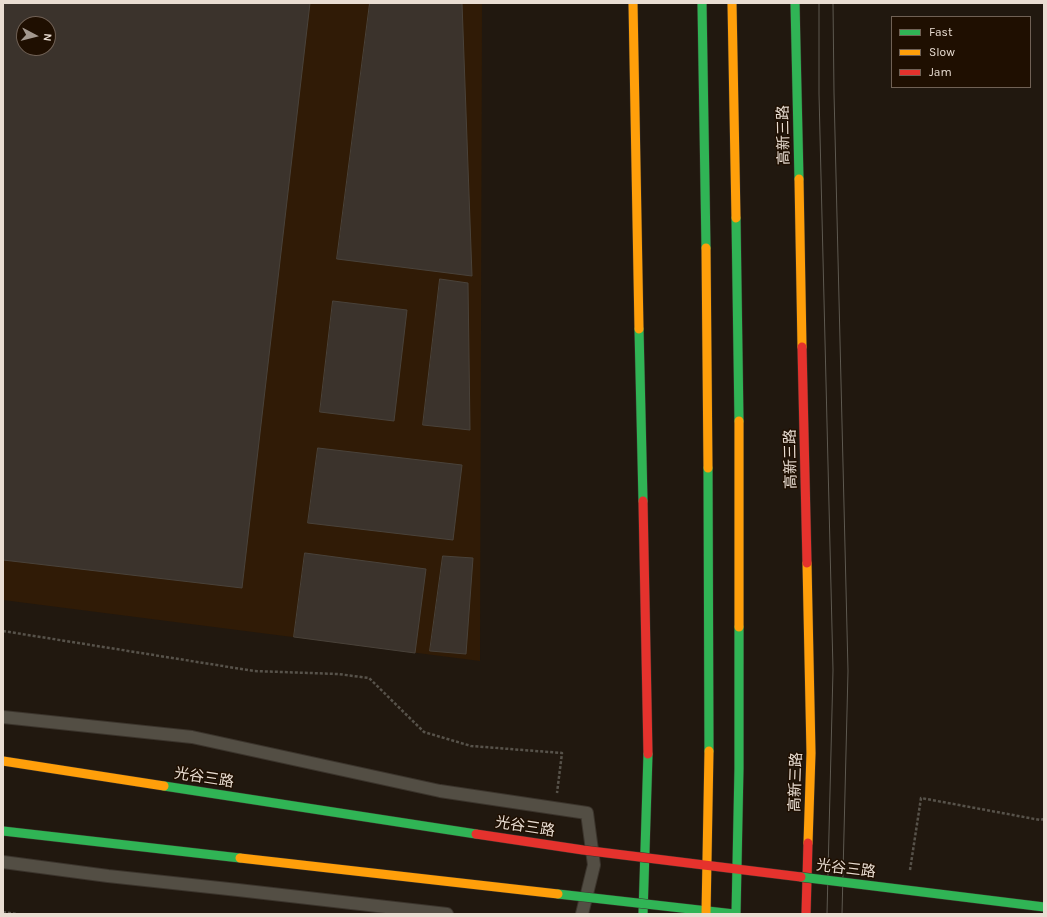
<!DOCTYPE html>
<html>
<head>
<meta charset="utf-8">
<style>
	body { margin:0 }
	#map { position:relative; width:1047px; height:917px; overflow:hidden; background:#21180f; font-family:Karla,sans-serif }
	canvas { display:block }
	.frame { position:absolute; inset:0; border:4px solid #e9ddd2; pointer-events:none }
	.legend { position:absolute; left:891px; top:16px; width:140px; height:72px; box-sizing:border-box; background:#1f0f01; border:1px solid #706155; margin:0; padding:5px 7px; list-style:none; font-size:12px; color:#e9ddd2 }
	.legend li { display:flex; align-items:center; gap:8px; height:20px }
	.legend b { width:20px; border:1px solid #706155 }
	.north { position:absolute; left:16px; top:16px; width:40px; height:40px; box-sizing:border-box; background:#1f0f01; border:1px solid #706155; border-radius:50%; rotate:97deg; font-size:11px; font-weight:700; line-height:16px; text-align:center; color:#e9ddd2 }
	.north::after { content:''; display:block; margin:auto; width:14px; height:18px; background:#a3988e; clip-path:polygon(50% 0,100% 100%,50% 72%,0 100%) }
</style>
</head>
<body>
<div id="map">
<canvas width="1047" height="917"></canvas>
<div class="frame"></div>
<ul class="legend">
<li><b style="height:5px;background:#30b455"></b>Fast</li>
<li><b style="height:5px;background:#ff9f0a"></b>Slow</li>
<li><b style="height:5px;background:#e5322d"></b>Jam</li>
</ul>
<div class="north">N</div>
</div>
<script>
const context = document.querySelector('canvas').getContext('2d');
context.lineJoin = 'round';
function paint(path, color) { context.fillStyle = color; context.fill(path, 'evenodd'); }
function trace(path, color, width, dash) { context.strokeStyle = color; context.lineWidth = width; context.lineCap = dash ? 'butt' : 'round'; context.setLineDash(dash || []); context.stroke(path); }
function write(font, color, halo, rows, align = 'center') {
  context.font = font + ' Karla,"Noto Sans SC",sans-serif'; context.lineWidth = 3; context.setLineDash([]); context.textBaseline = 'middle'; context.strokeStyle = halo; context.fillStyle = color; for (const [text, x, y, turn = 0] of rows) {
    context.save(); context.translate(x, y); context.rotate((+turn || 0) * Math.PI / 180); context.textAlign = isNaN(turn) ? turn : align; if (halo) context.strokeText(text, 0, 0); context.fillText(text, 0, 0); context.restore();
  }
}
const built = new Path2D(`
	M3,3H482L480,661L3,600ZM24,24H48V48H24Z`);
const building = new Path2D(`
	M3,3H310L242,588L3,560ZM24,24H48V48H24Z
	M370,3H462L472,276L337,259Z
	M440,279L468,283L470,430L423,425Z
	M333,301L407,310L394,421L320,412Z
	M318,448L462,465L453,540L308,523Z
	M305,553L426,569L415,653L294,637Z
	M443,556L473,558L466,654L430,651Z`);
const path = new Path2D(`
	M3,631L254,671L338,674L369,678L424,732L471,746L562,753L557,793
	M910,870L921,798L1040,820L1044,819
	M3,912L16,914`);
const lane = new Path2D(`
	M3,717L192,737L440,791L587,813L594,865L582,914
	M3,862L108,876L238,890L447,914`);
const fast = new Path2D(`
	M795,3L799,179
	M639,329L643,501
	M643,914L648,754`);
const slow = new Path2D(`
	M633,3L639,329
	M799,179L802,347
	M807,563L811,753L808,843`);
const jam = new Path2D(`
	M802,347L807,563
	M643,501L648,754
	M806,914L808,843`);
const tram = new Path2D(`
	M819,3V94L833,670L827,914
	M833,3L834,93L848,671L842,914`);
const fastBridge = new Path2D(`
	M702,3L706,248
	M736,218L739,421
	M708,468L709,751
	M164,786L476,834
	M3,831L240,858
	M801,877L1044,907
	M558,894L734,914
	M736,914L739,768V627`);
const slowBridge = new Path2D(`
	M732,3L736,218
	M706,248L708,468
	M739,421V627
	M3,761L164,786
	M240,858L558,894
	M706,914L709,751`);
const jamBridge = new Path2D(`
	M476,834L583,850L801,877`);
const streetNames = [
	["高新三路",784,135,-91],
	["高新三路",791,459,-91],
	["光谷三路",204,778,9],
	["高新三路",796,782,-88],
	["光谷三路",525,827,9],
	["光谷三路",846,869,7]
];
paint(built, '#301b06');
paint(building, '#3b332c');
trace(building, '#49423a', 1);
trace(lane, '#3b342c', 14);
trace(fast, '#3b342c', 10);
trace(slow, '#3b342c', 10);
trace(jam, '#3b342c', 10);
trace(path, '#57524a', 2.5, [3, 2]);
trace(lane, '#534e44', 12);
trace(fast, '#30b455', 9);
trace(slow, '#ff9f0a', 9);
trace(jam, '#e5322d', 9);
trace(tram, '#5e5950', 1);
trace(fastBridge, '#3b342c', 10, []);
trace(slowBridge, '#3b342c', 10, []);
trace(jamBridge, '#3b342c', 10, []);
trace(fastBridge, '#30b455', 9);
trace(slowBridge, '#ff9f0a', 9);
trace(jamBridge, '#e5322d', 9);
write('15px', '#e9ddd2', '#1f0f01', streetNames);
</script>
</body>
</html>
